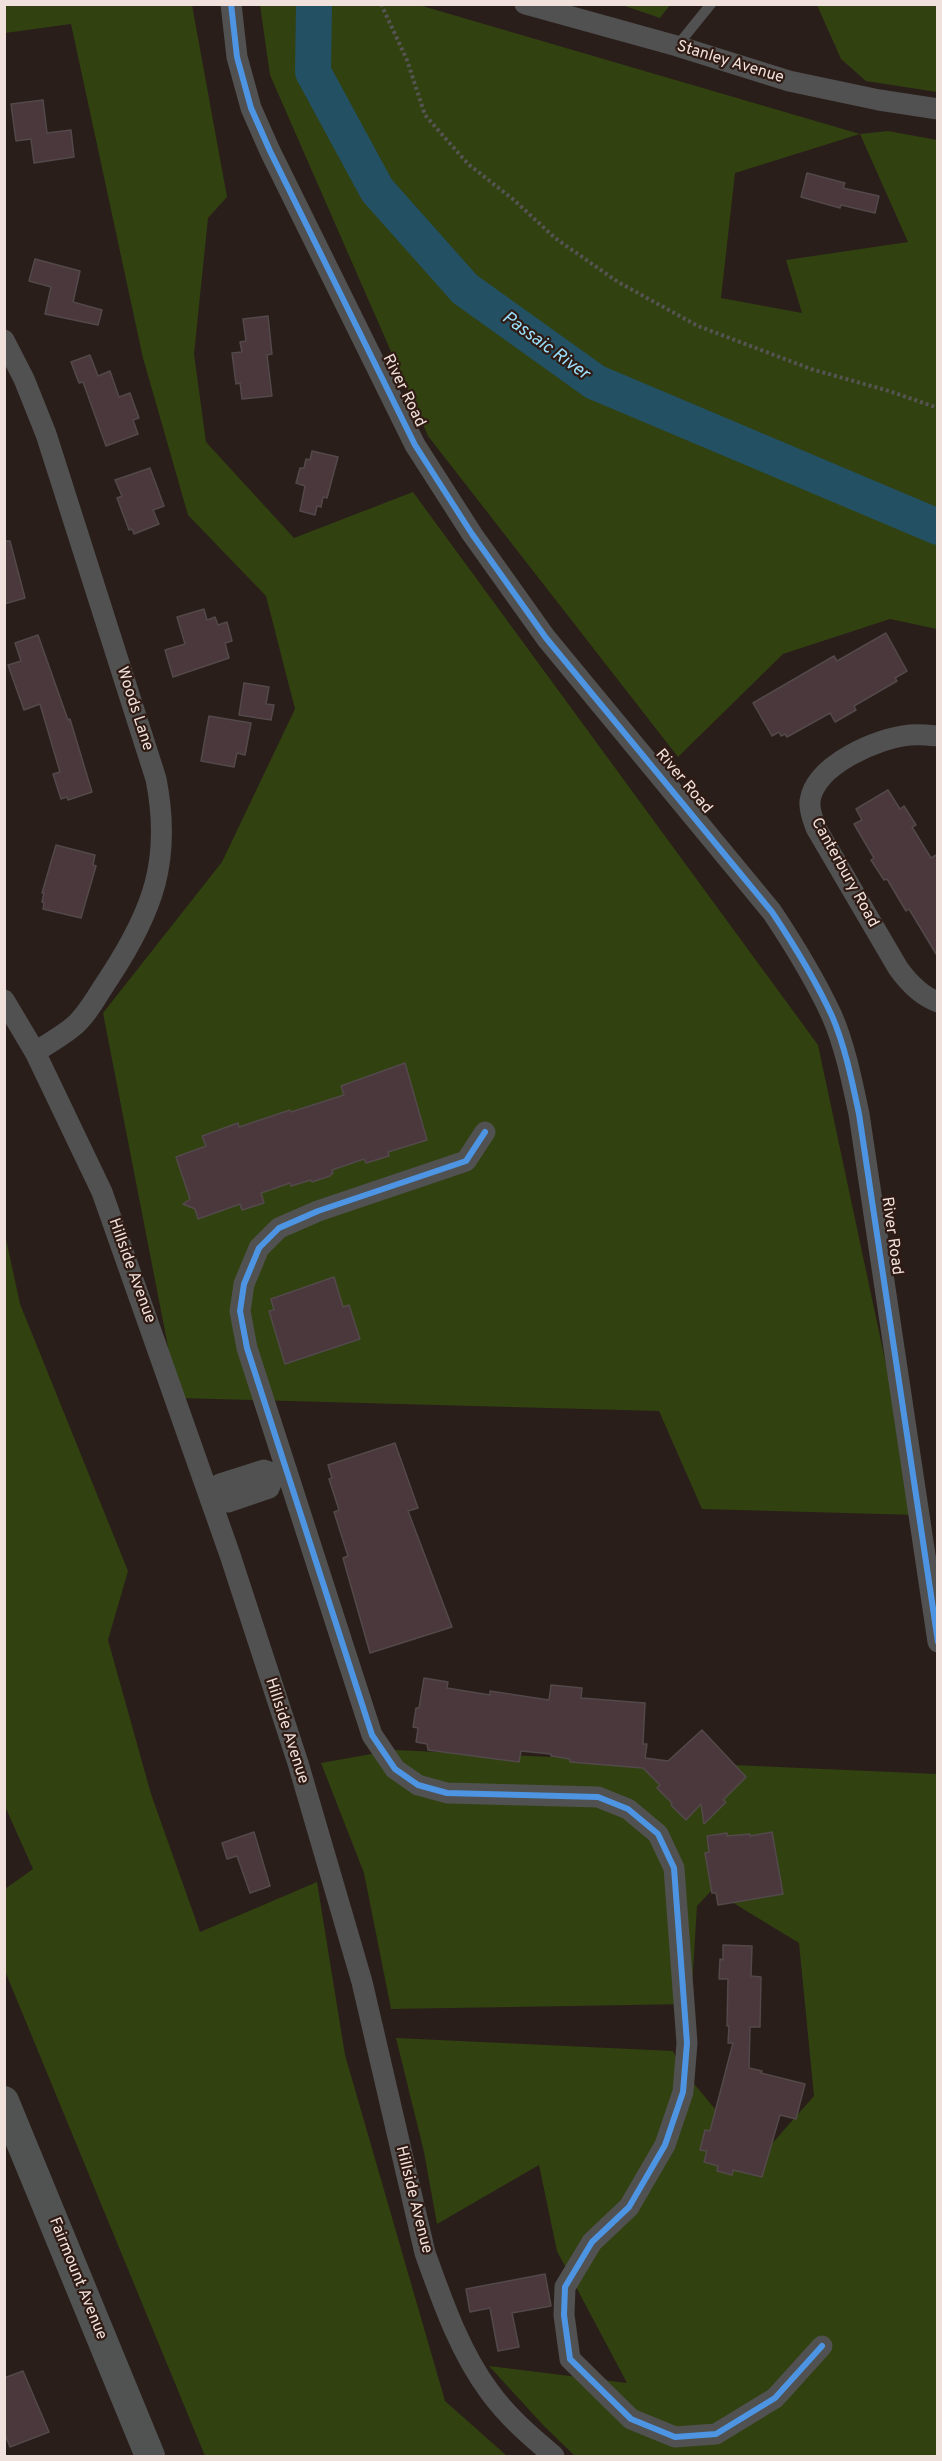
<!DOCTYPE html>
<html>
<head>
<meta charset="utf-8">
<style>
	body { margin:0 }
	#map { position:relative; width:942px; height:2461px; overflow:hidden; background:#2a1e1a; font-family:Overpass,sans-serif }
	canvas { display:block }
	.frame { position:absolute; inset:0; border:6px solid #f0e1dc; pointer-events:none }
</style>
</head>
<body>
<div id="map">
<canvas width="942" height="2461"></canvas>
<div class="frame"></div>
</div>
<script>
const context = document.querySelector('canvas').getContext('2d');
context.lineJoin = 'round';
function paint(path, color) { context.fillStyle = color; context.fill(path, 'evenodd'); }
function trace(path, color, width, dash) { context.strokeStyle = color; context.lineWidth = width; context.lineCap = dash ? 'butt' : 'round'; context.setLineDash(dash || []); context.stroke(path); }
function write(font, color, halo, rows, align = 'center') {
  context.font = font + ' Overpass,sans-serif'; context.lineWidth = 4.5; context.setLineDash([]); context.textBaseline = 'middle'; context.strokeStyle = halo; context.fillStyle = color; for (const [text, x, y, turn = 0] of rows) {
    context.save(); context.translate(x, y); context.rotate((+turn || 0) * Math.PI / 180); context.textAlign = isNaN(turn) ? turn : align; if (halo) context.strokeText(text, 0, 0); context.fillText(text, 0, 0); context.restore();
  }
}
const green = new Path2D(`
	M4,5H192L227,197L208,218L194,354L206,442L294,538L413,492L818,1045L918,1515L702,1509L659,1411L178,1398L103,1013L222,862L295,709L266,596L188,515L143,358L71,24L5,33Z
	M260,5H419L860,134L888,131L937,140V629L890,619L783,654L678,757L428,436L270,75ZM860,134L908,242L786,260L802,313L721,298L735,173Z
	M622,5H670L660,18Z
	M817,5H937V92L866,81L841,59Z
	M4,1230L20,1304L128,1571L108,1640L151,1794L200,1932L317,1882L345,2055L445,2401L507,2456H205L5,1971V1889L33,1869L4,1804Z
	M394,1750L937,1774V2456H575L544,2426L489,2366L627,2383L557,2251L539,2165L437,2224L424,2152L396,2038L673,2051L681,2068L715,2109L729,2152L768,2148L814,2096L799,1943L712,1890L697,1906L691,2004L391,2009L364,1873L321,1763Z`);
const river = new Path2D(`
	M314,4L313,72L377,190L465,289L595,382L938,527`);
const building = new Path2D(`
	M43,100L47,133L71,130L74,157L34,163L31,139L16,141L11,104Z
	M807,173L845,183L843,188L879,196L875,213L841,205L840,208L801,197Z
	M35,259L80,271L73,302L102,310L98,325L45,314L51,287L29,281Z
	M268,316L272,354L267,355L272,396L242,399L240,383L236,384L232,353L242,352L240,342L246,341L243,319Z
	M90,355L98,376L110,371L119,397L130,393L139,418L133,420L138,434L106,446L83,382L79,383L71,362Z
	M312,451L338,457L327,498L323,497L321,507L317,506L315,515L300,511L305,486L296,483L300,468H304L306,459L310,460Z
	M150,468L164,506L153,510L159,524L134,534L132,529L129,530L117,498L122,496L115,480Z
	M4,541H10L25,598L4,604Z
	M204,609L207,620L215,617L218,625L227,622L232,641L225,643L229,658L173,677L165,650L185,644L177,617Z
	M886,633L907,671L895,678L897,681L854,706L856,710L835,722L830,713L787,737L785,734L781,736L779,732L772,736L753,703L834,656L837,661Z
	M38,635L68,720L70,719L92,792L68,800L67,797L61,799L53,774L60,772L40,704L24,710L8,665L21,661L15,643Z
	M244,683L269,687L266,704L274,705L271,720L239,715Z
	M209,716L251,723L245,755L237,753L234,767L201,761Z
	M888,790L900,809L904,806L916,825L912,827L931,858L938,854V957L909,909L906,911L887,879L884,880L871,860L874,858L854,824L862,820L856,809Z
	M56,845L95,855L93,865L96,866L81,918L43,909L44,903L42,902L44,893H42Z
	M405,1063L427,1140L388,1152L389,1156L366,1163L364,1159L332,1170L333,1173L330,1176L312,1182L311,1180L291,1186L290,1183L261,1193L264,1203L242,1210L240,1204L198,1219L195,1209L183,1204L190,1199L176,1157L206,1146L202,1136L238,1123L239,1127L290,1110L291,1112L344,1095L341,1086Z
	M334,1277L343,1307L349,1305L360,1339L285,1364L269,1311L274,1310L271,1299Z
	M395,1443L418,1508L408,1511L452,1627L370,1653L343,1558L348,1556L334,1512L339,1510L329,1479L332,1478L328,1465Z
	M424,1678L448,1682L447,1688L490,1695V1691L549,1700L551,1685L582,1688L581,1698L645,1703L643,1744H647L645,1758L668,1761L702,1730L746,1777L723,1800L726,1802L704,1824L701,1804L686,1820L671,1805L672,1803L657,1788L660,1785L643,1768L570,1762V1759L551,1756V1754L521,1751L519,1762L428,1750L427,1744L416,1742L418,1728L413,1727L416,1708H419Z
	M254,1832L270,1886L250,1893L237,1856L227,1859L222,1843Z
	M772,1832L783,1894L718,1905L716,1893H712L705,1853L709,1852L707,1836L727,1833V1836L750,1834V1836Z
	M723,1945L752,1946L751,1976L761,1977L760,2027H750L749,2068L762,2071L761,2073L805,2084L796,2119L780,2115L762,2177L733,2170L732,2175L717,2171L718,2166L704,2162L707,2151L700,2150L705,2130L710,2131L733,2043H728L729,2026H727L728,1979H719L720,1959L723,1960Z
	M545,2274L551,2306L512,2313L519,2347L498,2351L490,2308L470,2312L466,2289Z
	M23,2371L49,2432L10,2447L4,2432V2378Z`);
const path = new Path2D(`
	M381,4L407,60L425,115L468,164L514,200L555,238L618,282L698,326L811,369L889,391L938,408`);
const service = new Path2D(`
	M677,46L711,4`);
const minor = new Path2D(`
	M231,4L237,57L251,108L270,151L415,445L472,534L546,638L772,912C794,945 815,979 832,1016C845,1046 852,1081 859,1114L938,1642
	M525,4L677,46L789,81L879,100L938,109
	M4,340L24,379L46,434L156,779C172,860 153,911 109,978C98,994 88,1014 74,1026C62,1036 48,1044 35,1052
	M938,736C928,735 919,734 910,735C877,738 815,765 810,801C809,811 813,819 816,828L898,968C908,982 921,996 938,1002
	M4,1000L35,1052L102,1192L230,1555L298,1763L362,1982L425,2253C442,2300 459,2350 489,2391C507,2416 530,2436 554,2456
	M485,1132L466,1161L318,1211L279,1228L259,1248L244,1284L240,1311L247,1348L372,1735L395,1769L418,1785L447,1793L598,1797L628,1809L658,1834L674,1868L687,2043L683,2092L665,2145L629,2207L592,2242L565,2287L564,2315L570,2359L631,2419L675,2437L716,2434L775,2398L822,2346
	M218,1495L220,1484L264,1470L275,1474L287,1471
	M218,1495L228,1502L269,1488L275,1474`);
const secondary = new Path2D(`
	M4,2101L150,2456`);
const cycleway = new Path2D(`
	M231,4L237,57L251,108L270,151L415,445L472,534L546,638L772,912C794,945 815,979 832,1016C845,1046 852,1081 859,1114L938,1642
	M485,1132L466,1161L318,1211L279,1228L259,1248L244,1284L240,1311L247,1348L372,1735L395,1769L418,1785L447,1793L598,1797L628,1809L658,1834L674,1868L687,2043L683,2092L665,2145L629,2207L592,2242L565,2287L564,2315L570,2359L631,2419L675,2437L716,2434L775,2398L822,2346`);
const streetNames = [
	["Stanley Avenue",730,63,17],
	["River Road",403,391,64],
	["Woods Lane",134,709,72],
	["River Road",683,782,50],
	["Canterbury Road",844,873,61],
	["River Road",891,1236,82],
	["Hillside Avenue",131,1271,70],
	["Hillside Avenue",286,1731,72],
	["Hillside Avenue",413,2200,76],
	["Fairmount Avenue",77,2279,68]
];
const waterNames = [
	["Passaic River",545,347,36]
];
paint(green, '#314110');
trace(river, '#235163', 36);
paint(building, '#4a383c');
trace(building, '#53494a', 1.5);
trace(path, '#555452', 4, [3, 3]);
trace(service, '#505150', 10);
trace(minor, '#505150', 21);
trace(secondary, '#505352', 30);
trace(cycleway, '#4d94e3', 6);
write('16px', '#f0e1dc', '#301b14', streetNames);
write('italic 18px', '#9be1ff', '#301b14', waterNames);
</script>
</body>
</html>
